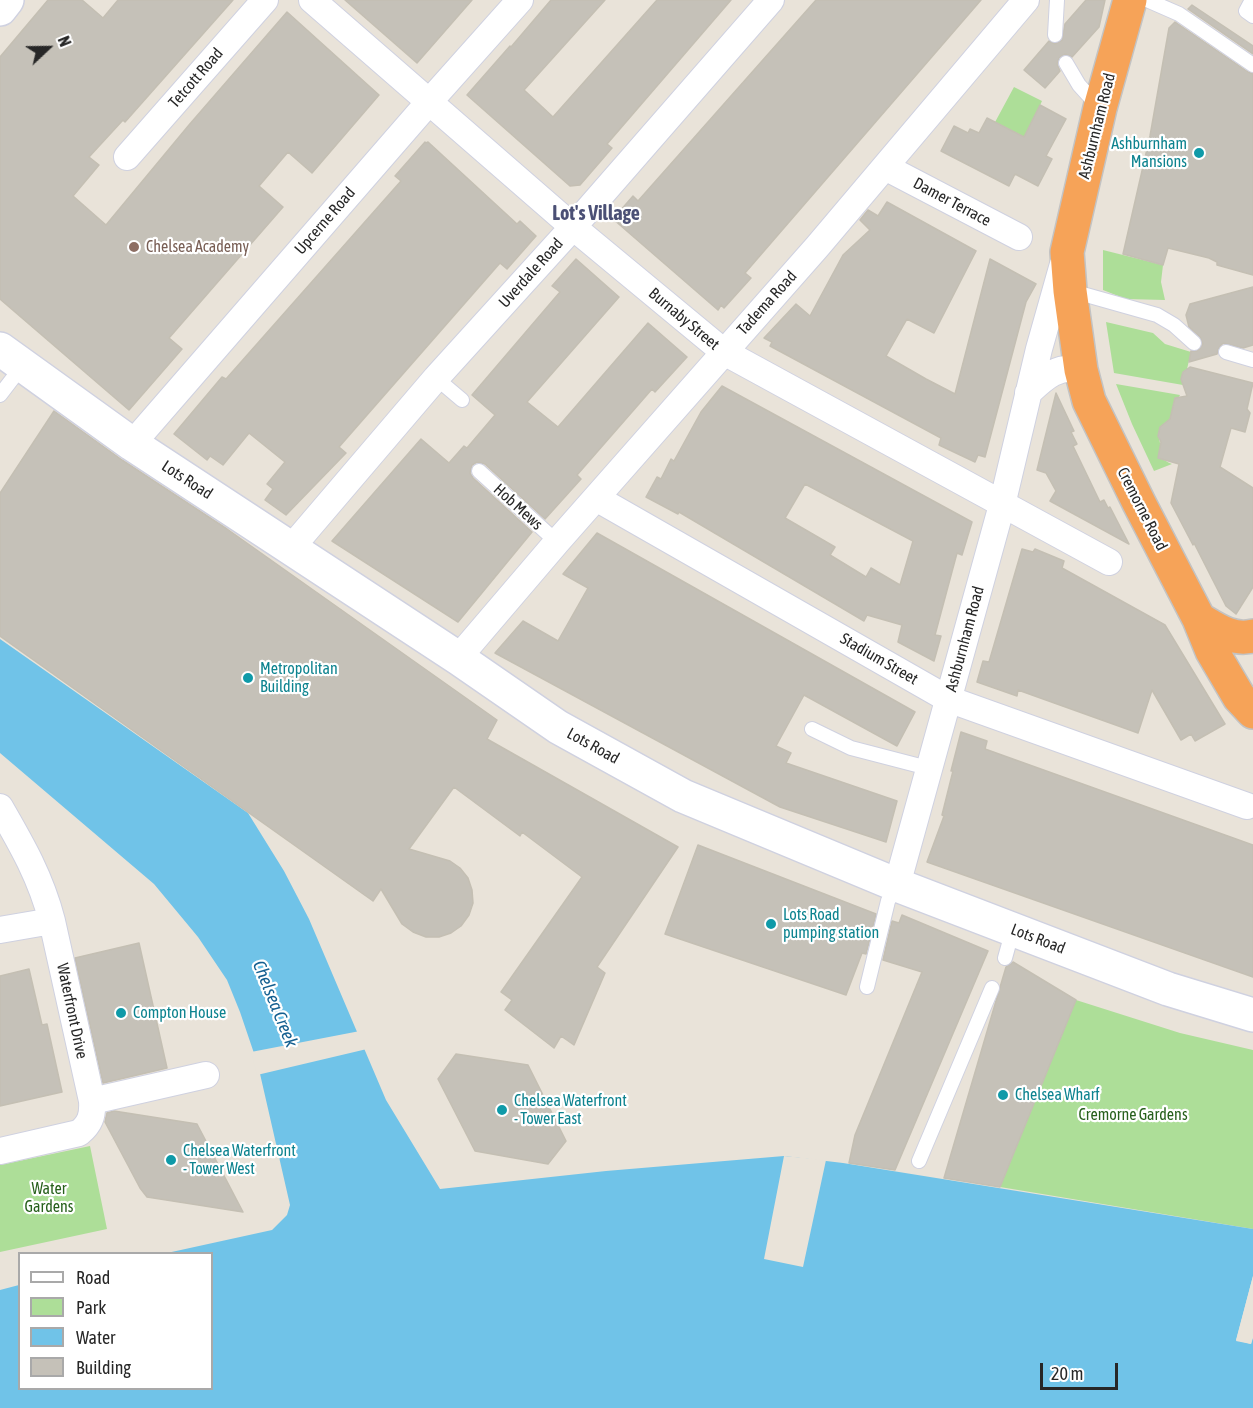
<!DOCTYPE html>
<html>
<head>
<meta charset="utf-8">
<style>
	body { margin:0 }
	#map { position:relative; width:1253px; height:1408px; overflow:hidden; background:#e9e3d9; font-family:"Asap Condensed",sans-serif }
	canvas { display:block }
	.legend { position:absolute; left:18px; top:1252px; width:195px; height:138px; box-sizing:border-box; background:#fff; border:2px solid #a9a9a9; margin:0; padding:8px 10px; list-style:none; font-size:18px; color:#272727 }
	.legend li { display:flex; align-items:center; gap:12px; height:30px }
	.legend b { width:30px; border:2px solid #a9a9a9 }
	.north { position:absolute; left:18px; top:18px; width:60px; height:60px; -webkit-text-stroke:4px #fff; paint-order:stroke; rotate:68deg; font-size:16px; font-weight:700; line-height:24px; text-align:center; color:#272727 }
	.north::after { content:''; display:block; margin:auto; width:21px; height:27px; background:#272727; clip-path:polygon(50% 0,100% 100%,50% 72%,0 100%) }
	.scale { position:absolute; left:1040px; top:1363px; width:78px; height:27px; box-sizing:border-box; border:3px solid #272727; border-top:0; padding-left:8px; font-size:18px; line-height:21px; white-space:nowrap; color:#272727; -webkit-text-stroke:4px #fff; paint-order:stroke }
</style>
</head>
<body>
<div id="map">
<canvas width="1253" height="1408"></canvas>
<ul class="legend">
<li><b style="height:8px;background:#fff"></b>Road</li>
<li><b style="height:16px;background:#adde98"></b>Park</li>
<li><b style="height:16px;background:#70c3e8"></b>Water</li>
<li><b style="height:16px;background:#c5c1b8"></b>Building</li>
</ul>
<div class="north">N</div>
<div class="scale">20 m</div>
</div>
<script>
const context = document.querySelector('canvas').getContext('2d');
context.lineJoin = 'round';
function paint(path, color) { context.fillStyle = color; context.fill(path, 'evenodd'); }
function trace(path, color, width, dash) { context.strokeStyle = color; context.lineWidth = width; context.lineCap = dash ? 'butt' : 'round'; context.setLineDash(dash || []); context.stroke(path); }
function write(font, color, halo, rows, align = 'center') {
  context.font = font + ' "Asap Condensed",sans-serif'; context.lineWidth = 4.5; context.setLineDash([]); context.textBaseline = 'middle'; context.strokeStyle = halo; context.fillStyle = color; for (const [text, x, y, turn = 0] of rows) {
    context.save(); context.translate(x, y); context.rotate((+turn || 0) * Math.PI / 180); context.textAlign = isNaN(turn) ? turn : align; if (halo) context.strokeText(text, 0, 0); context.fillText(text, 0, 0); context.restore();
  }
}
const green = new Path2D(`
	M1014,87L1042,101L1024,139L987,137Z
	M1103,250L1163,265L1161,282L1165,300L1126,299L1103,290Z
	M1106,322L1153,333L1165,344L1191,352L1187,369L1183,372L1181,379L1183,385L1114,373Z
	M1116,384L1180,395L1179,397L1175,398L1169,425L1158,436C1165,452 1151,455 1172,464L1154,471L1132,424Z
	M1076,1000L1180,1033L1253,1050V1229L1000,1187Z
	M90,1146L107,1229L0,1252V1165Z`);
const water = new Path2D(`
	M0,639L248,813L284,871L309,919L386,1100L440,1189L606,1171L784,1156L843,1163L1253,1229V1276L1236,1340L1251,1344L1253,1338V1408H0V1290L19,1285L20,1388H212V1254L167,1253L272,1230L287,1215L290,1205L258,1065L240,1012L227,980L198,937L154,884L0,753Z`);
const pier = new Path2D(`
	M360,1031L367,1049L257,1075L251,1052Z
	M784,1156L826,1160L803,1267L764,1259Z
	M1253,1276V1288L1240,1338L1249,1341L1253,1335L1251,1344L1236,1341Z`);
const building = new Path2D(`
	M48,0H82L103,18L118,0H233L125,122L123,120L89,157L99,165L73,196L106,225L189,125L287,12L379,95L312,173L288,152L259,186L283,207L169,338L182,349L129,410L0,299V57Z
	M345,0H472L417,63Z
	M551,0H605L524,90L553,117L657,0H731L607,144L612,148L580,185L570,186L467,95L510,46L511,47Z
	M816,0H981L745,273L751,278L724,308L721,305L718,310L613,219L633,196L638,201Z
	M1086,0H1105L1099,27L1072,57L1065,54L1059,58L1057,64L1060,71L1045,88L1024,70L1049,41L1055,44L1062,40L1065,24Z
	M1192,5L1253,46V54L1188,9Z
	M1175,22L1248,72L1253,74V275L1217,265V262L1209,258L1168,248L1163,265L1123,254L1150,136L1169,28Z
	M1040,105L1066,119L1046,156L1052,159L1038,186L1015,174L1009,186L941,151L954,126L968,133L970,129L979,133L987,118L1024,137Z
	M425,142L426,143L428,142L517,224L520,221L536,236L507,269L500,263L339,447L346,453L286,515L265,500L273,489L267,484L285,462L249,433L223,465L210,456L207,460L174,434L222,377L226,379L401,181L395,176Z
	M887,202L976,251L934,333L907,319L886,356L926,379L955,394L990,259L1036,284L1026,302L985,457L978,455L975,462L939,445L941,438L770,346L772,342L764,338L796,304L810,316L843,255L870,230L860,220L868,210L878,216Z
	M576,259L619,297L527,402L558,427L648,323L687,357L655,392L652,389L577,475L581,479L545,519L485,464L477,462L472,465L470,473L473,478L532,532L458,622L332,541L421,439L449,463L464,446L467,448L495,415L472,395L560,292L552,286Z
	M1253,287V345L1243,348L1223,343L1218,349L1217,354L1189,362L1191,351H1197L1203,344L1200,337L1189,327L1186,315L1190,304Z
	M1190,367L1253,383L1247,409L1250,413L1245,432L1231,428L1220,467L1253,488V587L1236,614L1226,606L1194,543L1193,545L1171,503L1179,464L1158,458L1161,442L1158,436L1160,427L1170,419L1175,398L1187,396L1181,379L1183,372Z
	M722,386L972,522L962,555L957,553L935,635L941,636L934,661L898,642L902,625L867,615L864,621L679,512L678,514L646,497L657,477L661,479L671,459L674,461L701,412ZM805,484L913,541L900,585L871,568L866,577L830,555L835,547L785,518Z
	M1056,393L1074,431L1071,432L1077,444L1073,446L1100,502L1104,500L1108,508L1110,507L1129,544L1050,501L1056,491L1046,473L1037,470Z
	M54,411L122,460L227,529L497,720L487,739L678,847L597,967L605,973L574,1045L561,1036L554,1048L505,1010L512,1000L501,992L582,877L522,832L520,836L454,787L409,849L450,861L460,868L468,878L472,890L473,903L469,915L461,926L451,933L439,937H426L413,932L402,924L381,889L373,901L0,636V493Z
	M597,533L915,712L897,746L804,695L776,746L791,753L786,763L897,801L886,842L780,807L495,653L523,621L558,641L588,588L563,574Z
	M1022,549L1033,552L1035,549L1064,561L1062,568L1165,625L1225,724L1195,741L1191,734L1181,740L1152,690L1138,733L1018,690L1017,696L977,682L983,661L989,662Z
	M961,732L987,741L985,749L1253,845V977L927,862L944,816L942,815L953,771H951Z
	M698,845L876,914L866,954L862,953L846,995L665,934Z
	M902,915L988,951L895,1170L849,1163L855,1135L922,972L883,960L892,921L899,923Z
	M139,943L167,1068L103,1083L75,958Z
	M1013,962L1076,1000L1000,1187L944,1178L1006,967Z
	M29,969L42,1025L47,1024L62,1092L0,1106V976Z
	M456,1054L528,1065L566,1141L548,1164L475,1151L438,1079Z
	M114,1111L197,1124L243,1212L147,1197L140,1188L105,1122L107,1113Z`);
const lane = new Path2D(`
	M1147,0L1179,14L1253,65
	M1252,0L1246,11L1253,16
	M1055,35L1057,0
	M1066,63L1079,85L1098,106
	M1072,291L1157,315L1174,325L1194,343
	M1226,352L1253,360
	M436,378L462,400
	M0,395L23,365
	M479,471L557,542
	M812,729L851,748L928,768
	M1005,958L1013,929
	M867,987L888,901L897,885
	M919,1161L992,988`);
const street = new Path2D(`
	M312,0L573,227L724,352L1109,562
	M127,157L265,0
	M885,167L1019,237
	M1028,393C1044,378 1058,364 1081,370
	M132,444L429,102L520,0
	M596,498L948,699L1247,806
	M291,548L436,378L573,227L771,0
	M458,658L557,542L817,247L1026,0
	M0,807C22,845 41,878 52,921L0,930
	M897,885L1002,505L1039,349L1063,264
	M92,1101L206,1075
	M0,1151L79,1133C90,1124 93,1116 92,1101L52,921`);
const secondary = new Path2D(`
	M0,9L7,0
	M0,349L132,444L458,658L558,727L683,796L897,885L1168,989L1253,1015`);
const highway = new Path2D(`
	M1130,0L1100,108L1067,252L1070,291L1081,370L1089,401L1139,503L1199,619L1212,651L1239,697L1253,712
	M1199,619C1216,629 1232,641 1253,636`);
const markers = [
	[1199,153,6,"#0f9aa8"],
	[134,247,6,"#8d6e63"],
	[248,678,6,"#0f9aa8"],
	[771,924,6,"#0f9aa8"],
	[121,1013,6,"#0f9aa8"],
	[1003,1095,6,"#0f9aa8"],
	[502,1110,6,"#0f9aa8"],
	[171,1160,6,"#0f9aa8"]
];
const streetNames = [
	["Tetcott Road",196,78,-49],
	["Ashburnham Road",1097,126,-76],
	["Damer Terrace",952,202,28],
	["Upcerne Road",325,221,-49],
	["Uverdale Road",531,273,-48],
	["Tadema Road",767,303,-48],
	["Burnaby Street",684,319,40],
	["Lots Road",187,480,33],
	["Hob Mews",518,507,42],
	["Cremorne Road",1142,509,63],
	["Ashburnham Road",965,639,-75],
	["Stadium Street",879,659,30],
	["Lots Road",593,746,29],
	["Lots Road",1038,939,21],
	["Waterfront Drive",72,1011,78]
];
const cultureNames = [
	["Ashburnham",1187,144,"right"],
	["Mansions",1187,162,"right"],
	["Metropolitan",260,669],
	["Building",260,687],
	["Lots Road",783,915],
	["pumping station",783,933],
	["Compton House",133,1013],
	["Chelsea Wharf",1015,1095],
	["Chelsea Waterfront",514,1101],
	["- Tower East",514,1119],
	["Chelsea Waterfront",183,1151],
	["- Tower West",183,1169]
];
const educationNames = [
	["Chelsea Academy",146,247]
];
const parkNames = [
	["Cremorne Gardens",1133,1115],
	["Water",49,1189],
	["Gardens",49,1207]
];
const waterNames = [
	["Chelsea Creek",275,1004,68]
];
const quarterNames = [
	["Lot's Village",596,214]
];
paint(green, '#adde98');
paint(water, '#70c3e8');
paint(pier, '#e9e3d9');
paint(building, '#c5c1b8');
trace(building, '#c4bfb3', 1.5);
trace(lane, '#cfd1e0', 16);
trace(street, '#cfd1e0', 28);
trace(secondary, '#cfd1e0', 36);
trace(highway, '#c3c3c3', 36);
trace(lane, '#fff', 14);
trace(street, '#fff', 26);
trace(secondary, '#fff', 33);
trace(highway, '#f6a358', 33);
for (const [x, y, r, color] of markers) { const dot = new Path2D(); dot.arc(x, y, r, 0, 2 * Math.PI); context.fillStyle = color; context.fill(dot); trace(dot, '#fff', 2); }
write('16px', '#272727', '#fff', streetNames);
write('16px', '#0d838f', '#fff', cultureNames, 'left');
write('16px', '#785e54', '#fff', educationNames, 'left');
write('16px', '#27601c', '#fff', parkNames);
write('italic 18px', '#135f90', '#fff', waterNames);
write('bold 20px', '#4b5075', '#fff', quarterNames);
</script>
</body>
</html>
